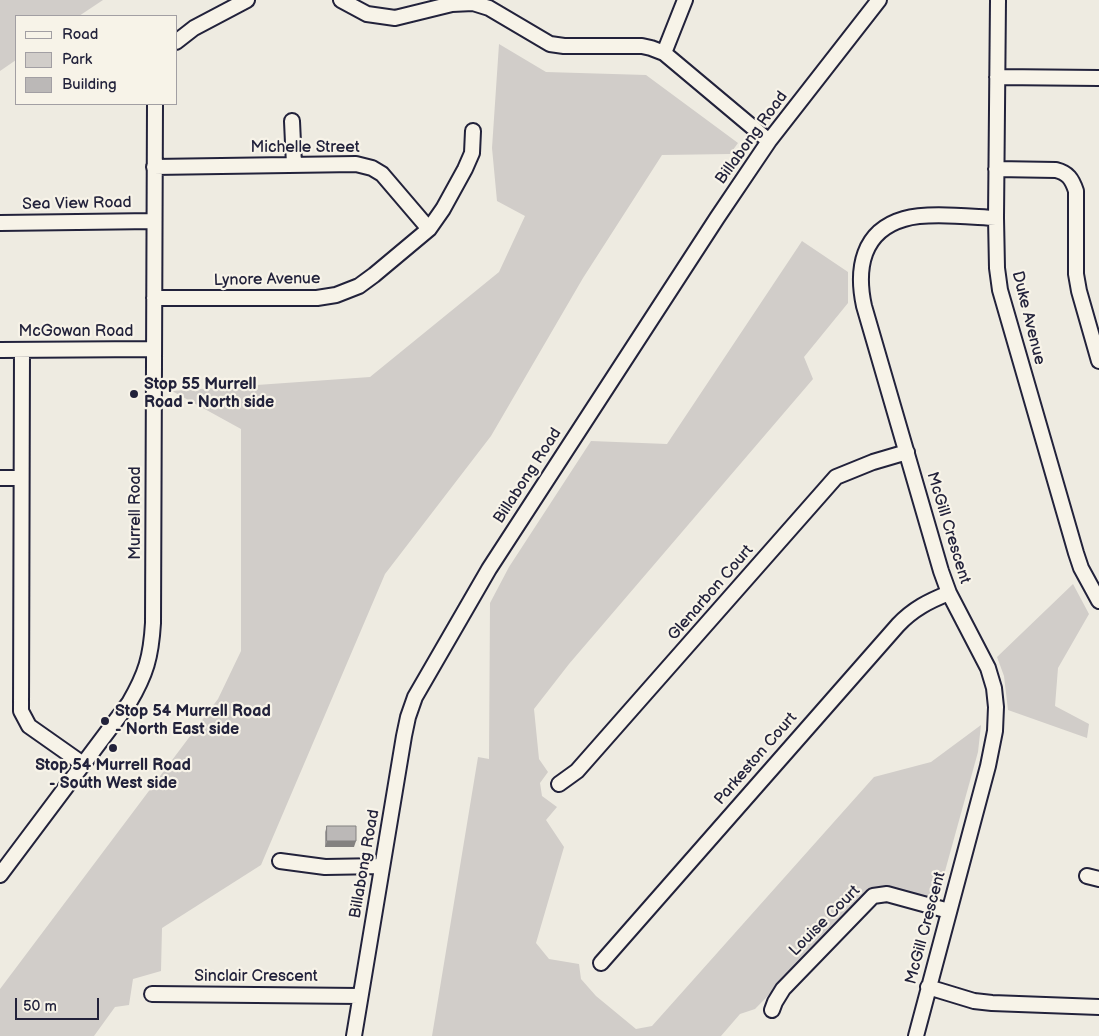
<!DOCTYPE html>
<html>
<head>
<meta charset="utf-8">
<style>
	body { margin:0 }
	#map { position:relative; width:1099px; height:1036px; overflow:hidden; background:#eeebe1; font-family:"Balsamiq Sans",sans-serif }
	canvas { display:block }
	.legend { position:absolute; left:15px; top:15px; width:162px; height:90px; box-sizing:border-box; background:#f7f3e8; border:1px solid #a29fa3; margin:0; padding:6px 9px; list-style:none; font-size:15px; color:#22223b }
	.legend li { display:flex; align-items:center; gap:10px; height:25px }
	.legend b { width:25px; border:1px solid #a29fa3 }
	.scale { position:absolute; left:15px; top:998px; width:84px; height:22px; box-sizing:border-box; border:2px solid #22223b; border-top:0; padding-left:6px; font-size:15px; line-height:18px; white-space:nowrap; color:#22223b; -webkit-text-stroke:4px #f7f3e8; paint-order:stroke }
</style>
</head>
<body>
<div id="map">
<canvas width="1099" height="1036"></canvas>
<ul class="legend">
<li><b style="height:6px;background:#f7f3e8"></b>Road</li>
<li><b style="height:14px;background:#d1cdc9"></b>Park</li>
<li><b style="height:14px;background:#bbb8b7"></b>Building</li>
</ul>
<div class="scale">50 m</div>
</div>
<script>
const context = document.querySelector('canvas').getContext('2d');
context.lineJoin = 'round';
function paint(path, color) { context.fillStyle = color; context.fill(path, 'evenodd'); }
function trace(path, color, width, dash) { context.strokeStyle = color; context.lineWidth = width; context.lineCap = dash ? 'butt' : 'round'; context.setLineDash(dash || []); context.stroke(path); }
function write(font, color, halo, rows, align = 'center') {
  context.font = font + ' "Balsamiq Sans",sans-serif'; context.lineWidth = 4.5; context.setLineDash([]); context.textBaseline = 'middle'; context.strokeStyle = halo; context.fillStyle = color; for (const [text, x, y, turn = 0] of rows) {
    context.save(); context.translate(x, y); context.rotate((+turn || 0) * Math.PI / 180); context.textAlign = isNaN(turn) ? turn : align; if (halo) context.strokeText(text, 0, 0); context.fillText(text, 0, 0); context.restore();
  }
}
const green = new Path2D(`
	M0,0H103L79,16H16V60L0,71Z
	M499,44L546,72L646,75L738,143L730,154L662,155L583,278L491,436L385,574L261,865L162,928L161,971L133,979L129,1005L115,1007L94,1036H0V989L218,699L241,651V429L172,391L370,377L499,272L525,216L497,201L492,148Z
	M802,241L848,272V303L804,357L813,379L569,664L534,709L539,759L548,772L540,783L542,796L557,807L546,820L564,847L536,943L549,959L579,964L581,979L596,996L636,1029L652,1026L874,777L931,762L981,725L978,752L937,900L882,886L871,891L755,1009L740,1014L721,1036H432L478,757L489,759L490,603L509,567L591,441L667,444Z
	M1073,584L1089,614L1058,668L1055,706L1089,724L1087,738L1008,710L1004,676L997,657Z`);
const minor = new Path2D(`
	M341,0L367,14L395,18L452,4L473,3L489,8L550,44L564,46H642L651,48L664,53L769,141
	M998,0L996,218L997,268L1000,290L1076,553L1081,568L1099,601
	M176,42L194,28L247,0
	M664,53L685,0
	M997,77L1099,78
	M292,121L294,165
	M154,167L356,164L372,168L382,174L429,229
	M996,169L1056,170C1068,173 1072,179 1076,191V274L1079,291L1099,361
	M0,223L154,221
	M154,298H317L336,295L359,286L374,275L429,229L443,209L465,169L472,153L473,131
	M0,350L153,349
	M22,350L21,711L29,726L83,764
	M0,478H21
	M559,784L577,771L836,477L873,462L907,452
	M280,861L325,867L382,866
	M0,875L129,703C146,674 151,657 153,623L155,104
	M1087,876L1099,879
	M601,963L898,625C913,609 929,601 949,593
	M928,987L974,1001L992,1003L1099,1007
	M152,994L360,996
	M772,1010L775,1002L783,989L873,896L887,894L949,911
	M354,1036L404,736L408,717L415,697L489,569L717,218L769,141L879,0
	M916,1036L988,766L995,731L996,707L994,688L988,668L949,593L941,571L864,306C856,269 862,231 904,219C927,212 971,217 996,218`);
const wall = new Path2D(`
	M327,826L354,847H325V832Z`);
const shadedWall = new Path2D(`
	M327,841H356L354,847H325Z`);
const building = new Path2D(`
	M327,826H356V841H327Z`);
const markers = [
	[134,394,5,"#22223b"],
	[105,721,5,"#22223b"],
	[113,748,5,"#22223b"]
];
const streetNames = [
	["Billabong Road",752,138,-54],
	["Michelle Street",305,148],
	["Sea View Road",77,204,-1],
	["Lynore Avenue",267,280,-1],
	["Duke Avenue",1028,318,76],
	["McGowan Road",76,332],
	["Billabong Road",528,476,-57],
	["Murrell Road",136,513,-90],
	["McGill Crescent",948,528,73],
	["Glenarbon Court",711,593,-49],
	["Parkeston Court",756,759,-49],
	["Billabong Road",365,864,-80],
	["Louise Court",825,921,-45],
	["McGill Crescent",926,928,-75],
	["Sinclair Crescent",256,977]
];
const poiNames = [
	["Stop 55 Murrell",144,385],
	["Road - North side",144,403],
	["Stop 54 Murrell Road",115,712],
	["- North East side",115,730],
	["Stop 54 Murrell Road",113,766,"center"],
	["- South West side",113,784,"center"]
];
paint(green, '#d1cdc9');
trace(minor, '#22223b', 18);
trace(minor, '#f7f3e8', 14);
paint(wall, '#a19e9d');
paint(shadedWall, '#838180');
paint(building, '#bbb8b7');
trace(building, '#838180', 1);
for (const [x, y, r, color] of markers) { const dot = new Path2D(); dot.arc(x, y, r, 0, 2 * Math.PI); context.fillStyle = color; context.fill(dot); trace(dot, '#f7f3e8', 2); }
write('16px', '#22223b', '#f7f3e8', streetNames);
write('bold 16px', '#22223b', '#f7f3e8', poiNames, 'left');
</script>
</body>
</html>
